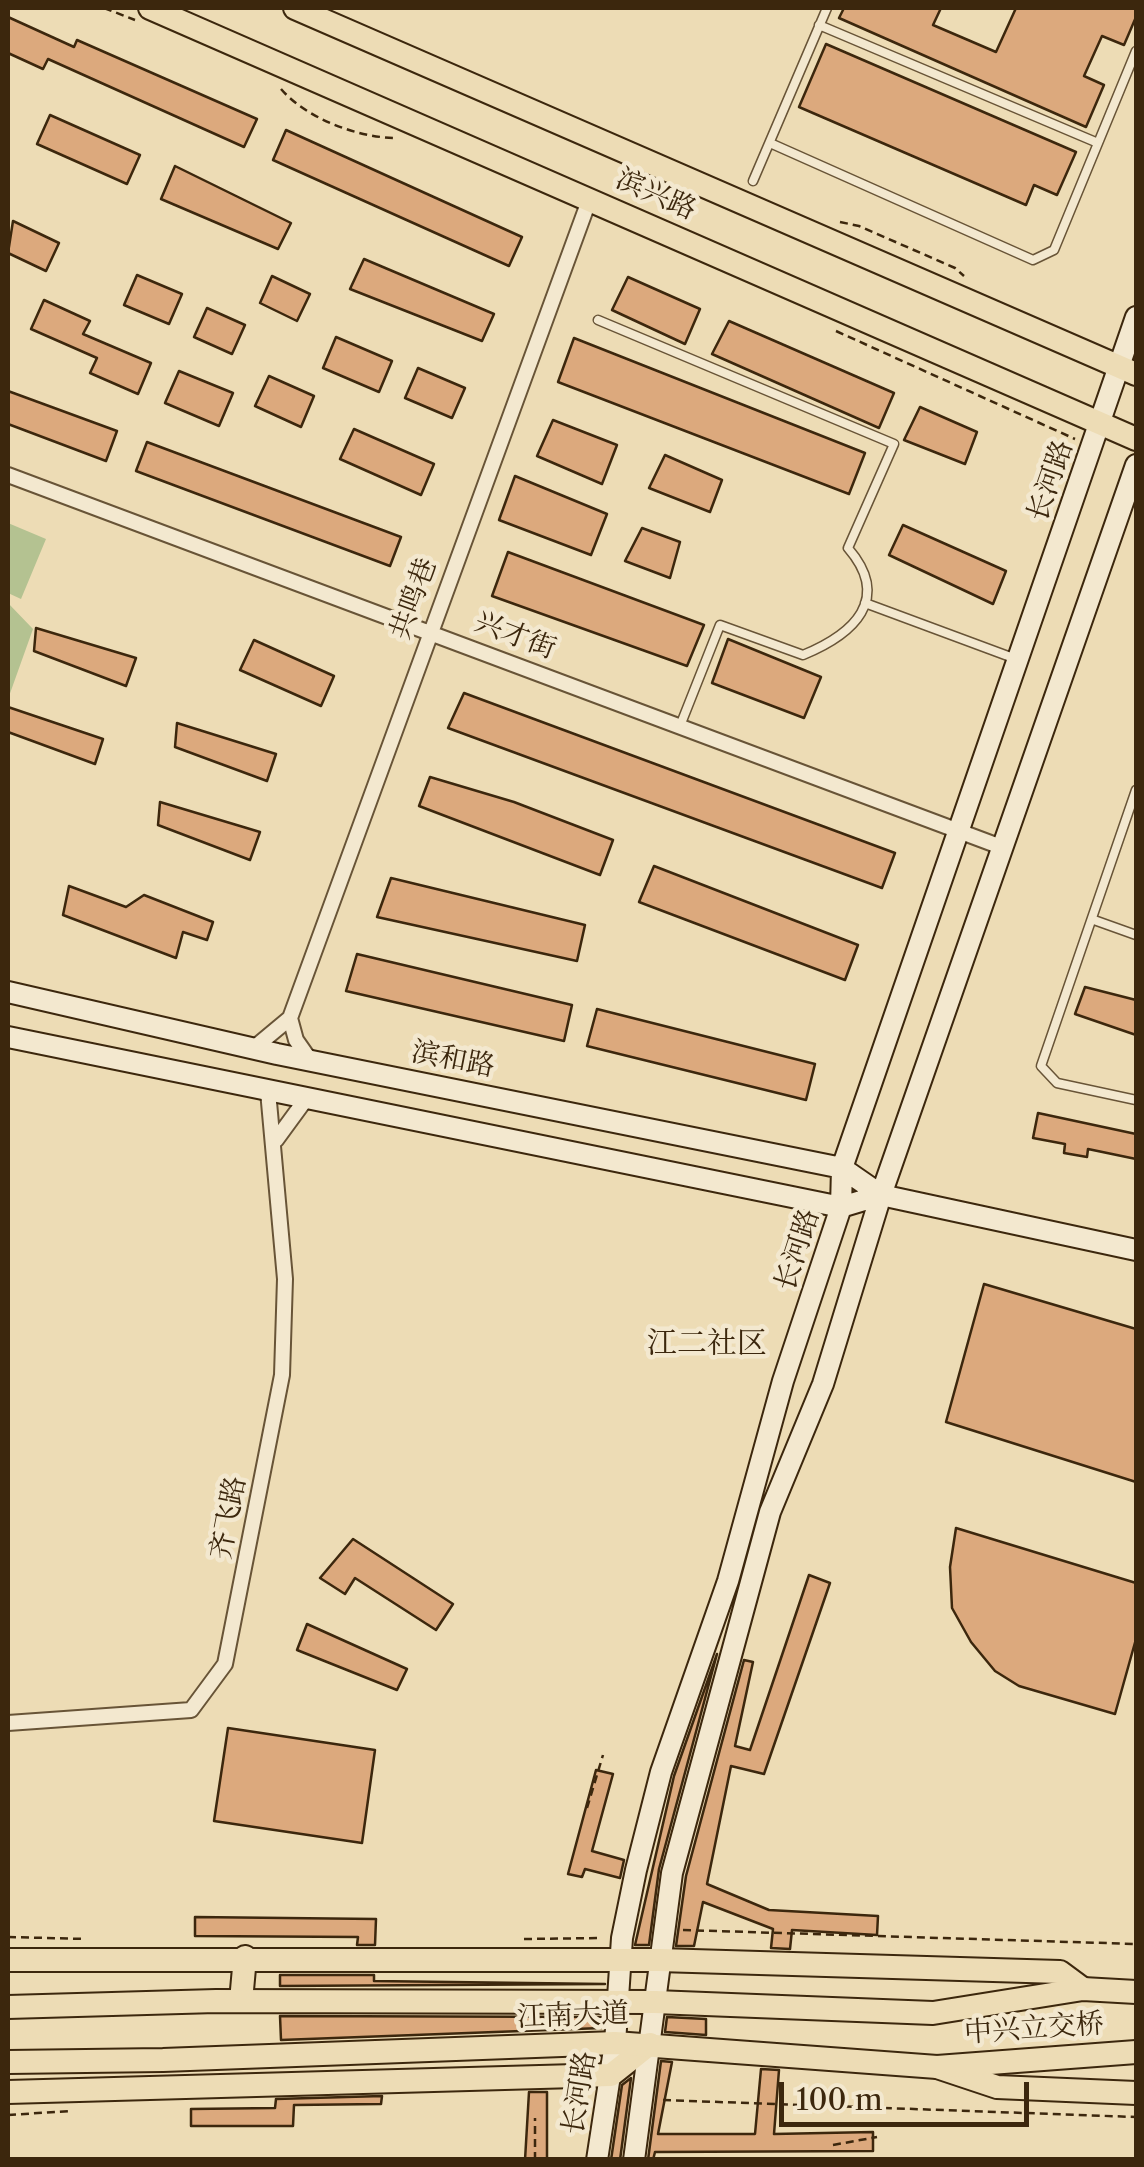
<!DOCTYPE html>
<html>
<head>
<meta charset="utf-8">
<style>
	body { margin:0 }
	#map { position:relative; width:1144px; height:2167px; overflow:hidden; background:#eddcb5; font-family:"Libre Caslon Text",serif }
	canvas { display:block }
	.frame { position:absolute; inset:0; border:10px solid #3c270d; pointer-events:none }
	.scale { position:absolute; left:779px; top:2082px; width:250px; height:45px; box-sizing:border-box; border:5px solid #3c270d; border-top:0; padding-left:12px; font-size:30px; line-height:35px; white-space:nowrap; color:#3c270d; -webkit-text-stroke:8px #f3e8cf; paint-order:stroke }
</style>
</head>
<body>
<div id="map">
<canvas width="1144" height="2167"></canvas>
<div class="frame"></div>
<div class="scale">100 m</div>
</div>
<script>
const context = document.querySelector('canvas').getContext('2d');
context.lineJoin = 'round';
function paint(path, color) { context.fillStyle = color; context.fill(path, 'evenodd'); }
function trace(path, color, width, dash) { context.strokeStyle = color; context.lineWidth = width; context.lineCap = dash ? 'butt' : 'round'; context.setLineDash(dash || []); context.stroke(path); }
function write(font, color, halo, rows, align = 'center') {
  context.font = font + ' "Libre Caslon Text","Noto Serif SC",serif'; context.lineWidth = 9; context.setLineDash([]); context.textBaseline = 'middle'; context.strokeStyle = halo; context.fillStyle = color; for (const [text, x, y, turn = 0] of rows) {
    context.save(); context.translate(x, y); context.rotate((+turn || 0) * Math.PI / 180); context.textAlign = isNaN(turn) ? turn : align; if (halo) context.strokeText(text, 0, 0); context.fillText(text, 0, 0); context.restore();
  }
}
const green = new Path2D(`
	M8,523L46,539L21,599L8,593Z
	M8,603L33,629L8,699Z`);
const building = new Path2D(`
	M844,8H941L933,25L996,52L1016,8H1136V17L1124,45L1102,36L1084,76L1104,85L1086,127L839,18Z
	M8,17L74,47L77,40L257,119L244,147L48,59L43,69L8,53Z
	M826,44L1076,152L1057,195L1034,185L1026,205L799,107Z
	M50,115L140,155L127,184L37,144Z
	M286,130L522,237L509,266L273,160Z
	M175,166L291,223L278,249L161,199Z
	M13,221L59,243L46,271L8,253Z
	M364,259L494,314L482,341L350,289Z
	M137,275L182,294L169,324L124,305Z
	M272,276L310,294L297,321L260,303Z
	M628,277L700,309L685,344L612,310Z
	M44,300L90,321L83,334L151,363L138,394L90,373L97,358L31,329Z
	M207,308L245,325L232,354L194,337Z
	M729,321L894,393L879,428L712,354Z
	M336,337L392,361L379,392L323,368Z
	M574,338L865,453L849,494L558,382Z
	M418,368L465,388L452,418L405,398Z
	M179,371L233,393L219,426L165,403Z
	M269,376L314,396L301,427L255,406Z
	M8,391L117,431L106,461L8,424Z
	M920,407L977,432L965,464L904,440Z
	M553,420L617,445L602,484L537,456Z
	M354,429L434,464L421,495L340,459Z
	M147,442L401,537L390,566L136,471Z
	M665,455L722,480L710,512L649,488Z
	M515,476L607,514L591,555L499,520Z
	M903,525L1006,571L993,604L889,555Z
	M642,528L680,542L670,578L625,561Z
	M508,552L704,625L687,666L492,596Z
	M36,628L136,658L126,686L34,651Z
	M728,639L821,677L804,718L712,683Z
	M254,640L334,676L321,706L240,670Z
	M464,693L895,853L882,888L448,728Z
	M8,707L103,739L95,764L8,732Z
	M177,723L276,754L267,781L175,747Z
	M430,777L514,802L613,840L600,875L419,806Z
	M160,802L260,832L250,860L158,825Z
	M654,866L858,945L845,980L639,902Z
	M391,878L585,925L577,961L377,917Z
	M69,886L126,907L144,895L213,922L207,940L183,932L176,958L63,915Z
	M357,954L572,1005L564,1041L346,991Z
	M1085,987L1136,1000V1035L1075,1014Z
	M597,1009L815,1064L806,1100L587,1046Z
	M1038,1113L1136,1134V1159L1088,1149L1087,1157L1064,1153L1065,1144L1033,1138Z
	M984,1284L1136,1329V1482L946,1422Z
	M956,1528L1136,1583V1639L1115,1714L1019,1686L995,1671L971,1642L952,1608L950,1567Z
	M353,1539L453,1604L436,1630L355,1578L345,1594L320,1578Z
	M809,1575L830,1583L764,1774L731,1766L707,1884L769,1910L878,1916L877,1935L792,1930L790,1949L771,1948L773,1929L703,1902L694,1946H676L686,1876L744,1660L753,1662L735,1746L750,1750Z
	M307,1624L407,1669L397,1690L297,1650Z
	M717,1654L659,1869L649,1945H635L674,1776Z
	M228,1728L375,1750L362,1843L214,1821Z
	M596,1770L613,1774L592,1851L624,1860L620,1878L585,1869L582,1877L568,1874Z
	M195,1917L376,1919L375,1945H357L358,1937L195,1936Z
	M280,1975H374V1981L605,1984L280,1986Z
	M280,2016L603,2017L602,2028L281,2040Z
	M667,2017L706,2019V2035L665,2032Z
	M661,2061L672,2062L658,2134H755L761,2069L779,2070L774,2134L873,2132V2151L655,2152L653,2160H648Z
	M631,2078L620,2160H611L622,2085Z
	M529,2092H547V2160H525Z
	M382,2096L381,2104L294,2105L293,2126H191V2109L275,2108L276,2099Z`);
const path = new Path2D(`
	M104,8L135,20
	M281,89C306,118 356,137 394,138
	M840,222L859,226L955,268L964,276
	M836,331L1075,439
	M587,1808L603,1755
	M683,1930L1136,1944
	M8,1937L86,1939
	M524,1939L601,1938
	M663,2100L1136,2117
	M8,2115L71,2111
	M833,2145L877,2137
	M535,2160V2118`);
const service = new Path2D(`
	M819,25L1098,143
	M770,143L1033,260L1054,250L1136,51
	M753,181L827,8
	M598,320L894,444L848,548C892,599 854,634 803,655L720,625L680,726
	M865,603L1016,659
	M1136,790L1041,1066L1057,1083L1136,1100
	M1094,920L1136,935`);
const minor = new Path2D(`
	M8,475L1004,848
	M290,1018L296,1040L310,1060
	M254,1048L290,1018L590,198
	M276,1140L306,1099
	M8,1723L191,1710L225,1664L282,1375L285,1279L268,1091`);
const secondary = new Path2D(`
	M8,992L277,1054L842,1168L881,1195L1136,1250
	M8,1037L841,1207L881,1195
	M597,2160L615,2043L622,1938L636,1870L661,1772L728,1581L783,1381L841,1207L842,1168L1136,317
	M634,2160L672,1873L770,1512L823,1384L881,1195L1136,465`);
const primary = new Path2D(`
	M150,8L1136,439
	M295,8L1136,374
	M8,1960H659L1060,1972L1083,1989
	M241,2001L245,1957
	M940,2068L997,2087L1136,2093
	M8,2092L611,2075L650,2044`);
const trunk = new Path2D(`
	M8,2007L216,2001L655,2002L933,2013L1083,1989L1136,1992
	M8,2062L163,2060L615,2043L937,2067L1136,2052`);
const streetNames = [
	["滨兴路",656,195,24],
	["长河路",1051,481,-71],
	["共鸣巷",414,599,-70],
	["兴才街",515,636,21],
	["滨和路",453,1060,11],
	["长河路",798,1250,-72],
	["齐飞路",229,1518,-79],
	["江南大道",573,2016,-2],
	["中兴立交桥",1034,2029,-4],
	["长河路",580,2093,-81]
];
const neighbourhoodNames = [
	["江二社区",707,1344]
];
paint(green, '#b4c291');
paint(building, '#dca97d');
trace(building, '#3c270d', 2.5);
trace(service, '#685437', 11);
trace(minor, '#685437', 18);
trace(secondary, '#3c270d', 24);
trace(primary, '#3c270d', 26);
trace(trunk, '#3c270d', 26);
trace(path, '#3c270d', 2.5, [8, 5]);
trace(service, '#f3e8cf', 8);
trace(minor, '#f3e8cf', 14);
trace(secondary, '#f3e8cf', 20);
trace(primary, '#eddcb5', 22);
trace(trunk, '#eddcb5', 22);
write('28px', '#3c270d', '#f3e8cf', streetNames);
write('30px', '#3c270d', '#f3e8cf', neighbourhoodNames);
</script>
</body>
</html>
